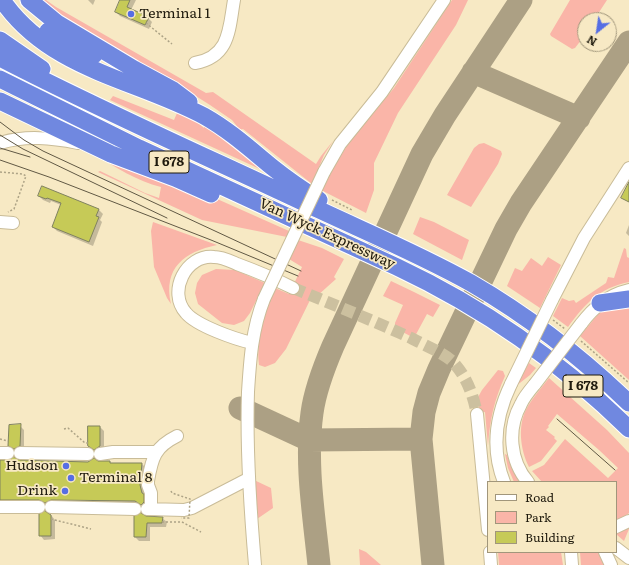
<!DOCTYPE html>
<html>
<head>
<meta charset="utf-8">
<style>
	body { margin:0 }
	#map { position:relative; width:629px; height:565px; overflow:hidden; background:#f7e9c4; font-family:Literata,serif }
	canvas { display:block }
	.legend { position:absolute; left:487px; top:481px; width:130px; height:72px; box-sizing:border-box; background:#f7e9c4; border:1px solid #a1967b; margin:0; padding:5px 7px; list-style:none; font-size:12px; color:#1f1a0d }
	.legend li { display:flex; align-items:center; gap:8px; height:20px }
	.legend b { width:20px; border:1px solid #a1967b }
	.north { position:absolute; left:577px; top:12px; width:40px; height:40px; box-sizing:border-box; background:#f7e9c4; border:1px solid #a1967b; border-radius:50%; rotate:210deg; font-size:11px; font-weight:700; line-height:16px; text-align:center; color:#1f1a0d }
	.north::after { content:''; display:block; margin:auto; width:14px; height:18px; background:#566ee4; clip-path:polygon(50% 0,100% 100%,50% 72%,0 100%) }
</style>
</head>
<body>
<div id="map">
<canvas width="629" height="565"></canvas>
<ul class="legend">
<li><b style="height:5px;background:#fff"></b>Road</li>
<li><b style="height:11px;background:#fab5a8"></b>Park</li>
<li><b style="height:11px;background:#c6ca57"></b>Building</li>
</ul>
<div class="north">N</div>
</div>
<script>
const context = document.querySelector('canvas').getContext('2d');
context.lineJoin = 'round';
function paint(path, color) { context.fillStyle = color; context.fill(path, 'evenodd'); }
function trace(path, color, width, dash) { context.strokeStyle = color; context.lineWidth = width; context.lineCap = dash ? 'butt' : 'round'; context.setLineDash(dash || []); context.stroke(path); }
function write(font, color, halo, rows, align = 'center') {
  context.font = font + ' Literata,serif'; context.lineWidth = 3.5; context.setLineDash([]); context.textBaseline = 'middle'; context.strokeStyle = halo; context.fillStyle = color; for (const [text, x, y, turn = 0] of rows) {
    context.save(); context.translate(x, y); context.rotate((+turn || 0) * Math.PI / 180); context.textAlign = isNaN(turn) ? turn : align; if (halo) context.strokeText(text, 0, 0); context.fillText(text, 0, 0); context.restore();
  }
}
const green = new Path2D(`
	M38,0H46L56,7L206,93L213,92L316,164L321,156L333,141L324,155L312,184L243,129L240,130L232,120L210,105L164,76L65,20Z
	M452,0H468L456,25L398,113L374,163V190L366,213L321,190L329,175L348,144L394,88Z
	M570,0H607L594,20H585V35L575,48L572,49L551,36L550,34Z
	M113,96L174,120L177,113L194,120L204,128V122L227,137L262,170L110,100Z
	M484,143L501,151L502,154L498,164L471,207L447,195L474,148L479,144Z
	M95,154L179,182L289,231L287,237L202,220L98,172L100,171L145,193L159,198L161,187C137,181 116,168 95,154Z
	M420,217L434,222L469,240L462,260L413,234Z
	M153,222L217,245C184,252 163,268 171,304L167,298L154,267L151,231Z
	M298,240L322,248L344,259L334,277L336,279L317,296L313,294L286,349L275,363L265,367L259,365C256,339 264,311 275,288L289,294L302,267L289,259Z
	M624,248L626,249L627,257L629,258V282C599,288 585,304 568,327L553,316L562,298L569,301L574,300L576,303L606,283L608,277L614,278Z
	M548,257L561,265L540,308L507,286L515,268L522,271L531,258L542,266Z
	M216,269L235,270L265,283L250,313L244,321L234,325L222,323L198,304L195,293L197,283L202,275Z
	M391,281L414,292L440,305L433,317L427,314L414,338L395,328V323L403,305L383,296Z
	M629,298V380L580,336L600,312L607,308Z
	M529,363L536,368L530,375L516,386Z
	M498,370L503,371L505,376C494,401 490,419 488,446L485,412L480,413L477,399L482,390Z
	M549,378L607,430L629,453V513L624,517L616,521V482H542L532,471L544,465L565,439L608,478L618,468L599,450L557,414L548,426L549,427L546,430L555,437L554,438L557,441L541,461L529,467C520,449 517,424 528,406C534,396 542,387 549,378Z
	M505,454L507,455L512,469L519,482H514L508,468Z
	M254,480L271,488L273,508L257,519Z
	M626,527L629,529L624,541L616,534V531Z
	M359,549L366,552L381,565H360Z
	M498,552H561L563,565H499Z
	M580,552H601L608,565H581Z`);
const shadow = new Path2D(`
	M88,0H95L93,5Z
	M121,0H136L131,10L148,18L152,22L149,29L120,16L116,12Z
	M42,187L99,210L103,214L100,220L102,222L93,246L57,231L53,227L61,205L51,201L50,203L43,200L39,196Z
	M629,225V236L626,233Z
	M20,426L24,430V450L19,452L9,445Z
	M100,427L104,431V451L99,453L89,446Z
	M0,461L110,462L111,464H142L146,468L144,490L146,508L140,504L56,503L50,506L44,503H5L0,506Z
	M51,515L55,520V539L44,540L40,535Z
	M146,517L162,518L167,522L166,527H150V541H139L135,537Z`);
const taxiway = new Path2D(`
	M473,72L579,118
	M240,408L309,440L421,439
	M319,565C314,515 305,463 312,413C315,390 324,367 333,346L422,154L445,115L521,0
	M433,565L421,439L424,412L429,393L439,369L506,229L521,203L629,42`);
const building = new Path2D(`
	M120,0H130L127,7L149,17L145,25L115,12Z
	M629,182V202L621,198Z
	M42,186L99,209L96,216L99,217L89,242L52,227L61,203L47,198L46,199L38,196Z
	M21,424L20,446L14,449L8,446L9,425Z
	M88,426H100V446L94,450L88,446Z
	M14,457L20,460L88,462L94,458L98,461H110V463H142L140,485L142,493L144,494V502L141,505L135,501L51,500L45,503L39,500H0V460H8Z
	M45,511L51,515V536H39V514Z
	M141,513L146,516L163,517L162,523H147L146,537H134V516Z`);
const minorTunnel = new Path2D(`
	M293,288C332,304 372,320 411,338C422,344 444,353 453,362C467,377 473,395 477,414`);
const path = new Path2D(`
	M147,16C153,19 166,15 170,10
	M146,23L172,44
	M0,172L23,174L26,176L14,209L8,212
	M332,200L352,210
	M553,320L565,329
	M581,341L629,383
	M64,429L68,428L85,443H88
	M0,439L8,441
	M51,519L91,529
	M162,522H182L201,532`);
const minor = new Path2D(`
	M195,63C230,57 229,29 234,0
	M0,143C26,135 52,138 78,143
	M324,172L340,144L382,92L444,0
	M0,222L13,223
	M552,300L584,238L629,168
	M581,324C594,307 608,295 629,290
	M252,343C235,339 197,326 186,313C167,292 186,254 214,257C222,257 230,261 237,264C256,271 275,279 293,288
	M477,414L488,530
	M0,453H8
	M20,453L88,454
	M100,454L113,452H156
	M504,482C491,449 496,415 511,384
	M528,482C510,461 507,429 521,404C524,397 530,390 535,384
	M0,507H39
	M51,507L135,509
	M147,509L184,510L192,508L248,479
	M151,509V493L148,485V481C152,457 155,447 177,436
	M616,527L629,521
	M616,548L629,558
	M490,552L491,565
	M571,552L572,565
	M605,552L611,565
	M255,565C250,507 246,450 248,392C250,360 252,329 264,299`);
const highway = new Path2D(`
	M2,0C50,70 135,79 204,116C229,130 250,149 272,167C287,179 303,190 319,200
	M29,0L57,23L134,69L173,90L189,102
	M48,31L71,45L94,55
	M0,40L42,69
	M0,58C102,111 207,157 311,206C364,231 419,254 471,283C528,316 581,357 629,403
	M0,79L139,148L397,267C484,308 561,362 629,429
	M0,101L111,154L175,178L211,194
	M600,303L629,299`);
const tram = new Path2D(`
	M0,122L24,140L43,151L301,271
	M0,135L23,149L167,218
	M0,148L30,157
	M0,160L49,177L211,240L298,276
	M557,419L615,470`);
const pathBridge = new Path2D(`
	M171,491L172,493L190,499L189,518H181`);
const minorBridge = new Path2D(`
	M264,299L324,172
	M511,384L552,300
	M535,384L581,324`);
const markers = [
	[131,14,4,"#566ee4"],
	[66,466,4,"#566ee4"],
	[71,478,4,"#566ee4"],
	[65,491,4,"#566ee4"]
];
const shields = [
	[169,162,40],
	[583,386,40]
];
const shieldNames = [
	["I 678",169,162],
	["I 678",583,386]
];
const poiNames = [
	["Terminal 1",139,14],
	["Hudson",58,466,"right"],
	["Terminal 8",79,478],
	["Drink",57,491,"right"]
];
const streetNames = [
	["Van Wyck Expressway",327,234,25]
];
paint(green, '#fab5a8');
paint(shadow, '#0003');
trace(taxiway, '#aca084', 23);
paint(building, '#c6ca57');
trace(building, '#7f815f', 1);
trace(minorTunnel, '#ccc09f', 12, [12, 6]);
trace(minor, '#c9bc98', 14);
trace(highway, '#fff', 19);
trace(path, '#ada386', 1.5, [2, 2]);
trace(minor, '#fff', 12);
trace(highway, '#7088e0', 17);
trace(tram, '#605844', 1);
trace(minorBridge, '#c9bc98', 14, []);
trace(pathBridge, '#ada386', 1.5, [2, 2]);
trace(minorBridge, '#fff', 12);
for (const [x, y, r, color] of markers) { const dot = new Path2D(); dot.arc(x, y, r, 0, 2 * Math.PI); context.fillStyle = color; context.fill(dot); trace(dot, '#f7e9c4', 1.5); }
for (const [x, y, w] of shields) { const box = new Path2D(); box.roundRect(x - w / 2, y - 11, w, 22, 3); context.fillStyle = '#f7e9c4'; context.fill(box); trace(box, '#1f1a0d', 1); }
write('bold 13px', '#1f1a0d', null, shieldNames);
write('14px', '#1f1a0d', '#f7e9c4', poiNames, 'left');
write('14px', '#1f1a0d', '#f7e9c4', streetNames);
</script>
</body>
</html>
